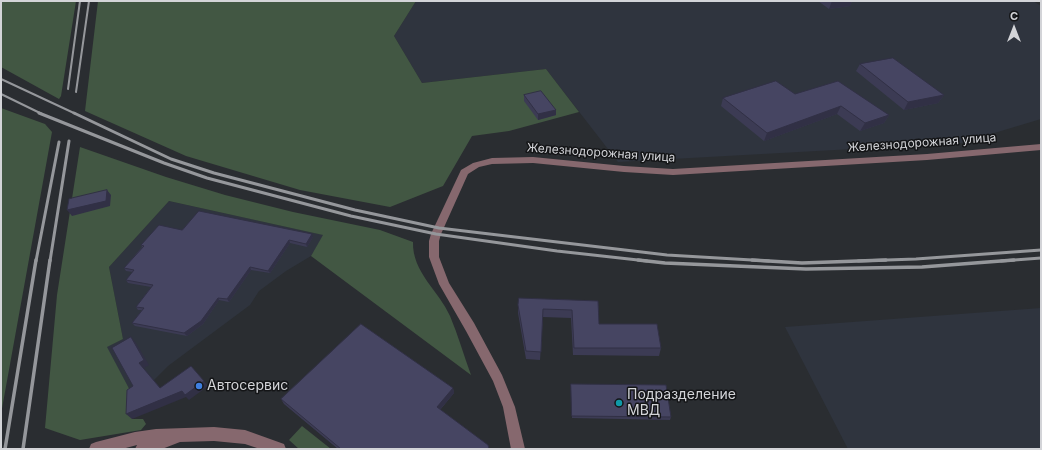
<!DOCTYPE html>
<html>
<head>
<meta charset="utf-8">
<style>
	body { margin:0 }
	#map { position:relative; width:1042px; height:450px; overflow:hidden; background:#2a2d31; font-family:Inter,sans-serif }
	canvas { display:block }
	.frame { position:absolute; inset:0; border:2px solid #d3d4d8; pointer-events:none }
	.north { position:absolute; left:994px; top:8px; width:40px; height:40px; -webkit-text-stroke:3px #141517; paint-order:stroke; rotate:0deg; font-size:11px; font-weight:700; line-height:16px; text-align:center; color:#d3d4d8 }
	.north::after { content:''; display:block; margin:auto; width:14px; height:18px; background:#d3d4d8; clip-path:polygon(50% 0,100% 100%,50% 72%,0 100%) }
</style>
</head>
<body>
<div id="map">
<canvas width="1042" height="450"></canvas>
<div class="frame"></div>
<div class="north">С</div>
</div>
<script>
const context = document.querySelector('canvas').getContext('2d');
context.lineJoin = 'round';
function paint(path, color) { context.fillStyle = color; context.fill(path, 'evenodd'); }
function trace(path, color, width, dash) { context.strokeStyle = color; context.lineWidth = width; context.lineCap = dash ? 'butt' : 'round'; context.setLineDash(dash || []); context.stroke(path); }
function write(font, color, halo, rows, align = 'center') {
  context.font = font + ' Inter,sans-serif'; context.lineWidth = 3; context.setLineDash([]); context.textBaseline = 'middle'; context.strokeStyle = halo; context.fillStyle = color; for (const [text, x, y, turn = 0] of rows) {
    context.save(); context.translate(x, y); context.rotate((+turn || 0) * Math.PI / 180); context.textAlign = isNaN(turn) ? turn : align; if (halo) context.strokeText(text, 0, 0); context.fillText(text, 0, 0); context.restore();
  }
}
const built = new Path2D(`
	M416,1H1033L1041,6V119L961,143L618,162L546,69L422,83L394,36Z
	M169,201L324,235L311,256L286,271L259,291L250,305L168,366L154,380L133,396L106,347L123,339L109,267Z
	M1041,308V449H848L785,327Z`);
const green = new Path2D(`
	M1,1H76L61,96L59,99L1,67Z
	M98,1H416L394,36L422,83L546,69L579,112L509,131L472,136L443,186L390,207L300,190L186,156L85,111Z
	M1,108L45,124L52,132L1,414Z
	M80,147L166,177L225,195L293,212L380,230L413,242C412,272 439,291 450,316C458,335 464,356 471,375L311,256L323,235L169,201L109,267L123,339L107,347L133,396L132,419H143L146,424L141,430L80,440L45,428L57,295Z
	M302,426L331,449H299L289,440Z`);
const secondary = new Path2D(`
	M1041,144V150L927,160L673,175L624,172L533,163L492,164L479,167L468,174L441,234L439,241V257L449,283L474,323L502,375L515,407L525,449H511L503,407L493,381L466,331L439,284L429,257V241L431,234L461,170L473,163L492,158L533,157L624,166L673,169L927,154Z
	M214,427L245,430L284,444L286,449H260L245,444L214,441L180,442L162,449H135L137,445L122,449H89L91,444L96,442L135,432L156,429Z`);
const railFar2 = new Path2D(`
	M1,79L76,114
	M68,89L80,1
	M76,92L89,1
	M1,94L42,114`);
const railFar1 = new Path2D(`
	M39,113L164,163L207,178L351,216L436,234L557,251L647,261
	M74,113L171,159L214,173L355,210L439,228L667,255L769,261
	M36,261L59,142
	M50,261L69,141
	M858,261L916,259L1041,250
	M1001,261L1041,258`);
const rail = new Path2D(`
	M638,260L665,263L806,269L922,267L1014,260
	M752,260L802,263L886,260
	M5,449L36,260
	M23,449L50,260`);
const wall = new Path2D(`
	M818,1H854H852L850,6L829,9Z
	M860,64L944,95L938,103L904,110L856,71Z
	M795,94L889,115L884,123L860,131L837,114L764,141L721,106L723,98Z
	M524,95L556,115L538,120L524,101Z
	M182,230L313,237L307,247L290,243L270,273L251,270L229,302L219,300L203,324L187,336L135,326L132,323L142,310H138L136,307L151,287L128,283L126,280L133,272L126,271L124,268L142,247L141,245Z
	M598,301L599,324L661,348L659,356L573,355L571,318L543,317L540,360L526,359L518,313V305Z
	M571,384L671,417L670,420L572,418Z
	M453,388L454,393L440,410L489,449H338L284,404L281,399Z`);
const shadedWall = new Path2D(`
	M832,1H854H852L850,6L829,9Z
	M944,95L938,103L904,110L908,102Z
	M841,106L837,114L764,141L767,133Z
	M556,110V115L538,120V114Z
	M889,115L884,123L860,131L865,123Z
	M107,190L111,195L110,206L72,216L67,210Z
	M312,234L313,237L307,247L306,244Z
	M289,240L290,243L270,273L268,271Z
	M250,267L251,270L229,302L227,299Z
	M218,298L219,300L203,324L187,336L184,333Z
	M131,337L136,343L149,365L144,368L165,393L139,363Z
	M204,381L208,386L189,400L186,397L132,419L126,414Z
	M453,388L454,393L438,412L437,407Z`);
const building = new Path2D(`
	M893,58L944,95L908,102L860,64Z
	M776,81L795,94L838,81L889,115L865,123L841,106L767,133L723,98Z
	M541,91L556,110L538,114L524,95Z
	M107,190L106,201L67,210L69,199Z
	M199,211L312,234L306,244L289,240L268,271L250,267L227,299L218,298L201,321L184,333L132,323L144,308L136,307L153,285L126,280L134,270L124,268L144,246L141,245L159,225L182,230Z
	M519,298L598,301L599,324H657L661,348H574L572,310L543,309L541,352L526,351L518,305Z
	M361,324L453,388L437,407L488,445L489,449H341L281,399Z
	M131,337L144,360L139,363L160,388L191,366L204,381L185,395L182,391L126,414L127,390L133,386L112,348Z
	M571,384L666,385L671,417L572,416Z`);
const markers = [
	[199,386,4,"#3f7fe0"],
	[619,403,4,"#0f9aa8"]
];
const streetNames = [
	["Железнодорожная улица",922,143,-4],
	["Железнодорожная улица",601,153,4]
];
const nearPoinames = [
	["Автосервис",207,386],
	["Подразделение",627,395],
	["МВД",627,411]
];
paint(built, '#2f343e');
paint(green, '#425743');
paint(secondary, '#86686e');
trace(railFar2, '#95979b', 2);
trace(railFar1, '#95979b', 3);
trace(rail, '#95979b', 3.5);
paint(wall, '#3c3b54');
paint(shadedWall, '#313045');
paint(building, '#464562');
trace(building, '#313045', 1);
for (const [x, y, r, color] of markers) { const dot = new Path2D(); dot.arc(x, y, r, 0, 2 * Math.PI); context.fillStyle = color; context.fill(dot); trace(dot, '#141517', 1.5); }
write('12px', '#d3d4d8', '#141517', streetNames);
write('14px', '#d3d4d8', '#141517', nearPoinames, 'left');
</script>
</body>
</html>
